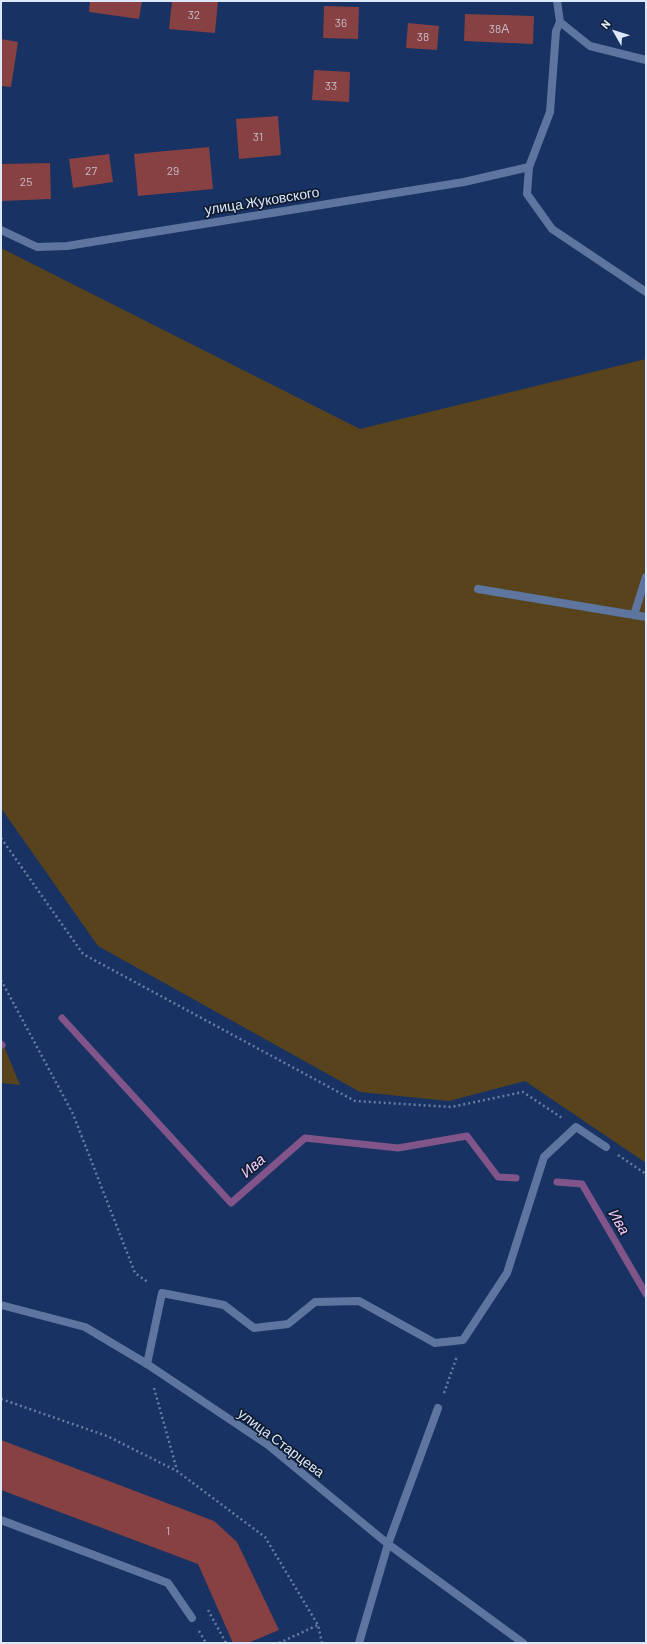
<!DOCTYPE html>
<html>
<head>
<meta charset="utf-8">
<style>
	body { margin:0 }
	#map { position:relative; width:647px; height:1644px; overflow:hidden; background:#173263; font-family:Barlow,sans-serif }
	canvas { display:block }
	.frame { position:absolute; inset:0; border:2px solid #dde8fa; pointer-events:none }
	.north { position:absolute; left:595px; top:12px; width:40px; height:40px; -webkit-text-stroke:3px #0f1c31; paint-order:stroke; rotate:309deg; font-size:11px; font-weight:700; line-height:16px; text-align:center; color:#dde8fa }
	.north::after { content:''; display:block; margin:auto; width:14px; height:18px; background:#dde8fa; clip-path:polygon(50% 0,100% 100%,50% 72%,0 100%) }
</style>
</head>
<body>
<div id="map">
<canvas width="647" height="1644"></canvas>
<div class="frame"></div>
<div class="north">N</div>
</div>
<script>
const context = document.querySelector('canvas').getContext('2d');
context.lineJoin = 'round';
function paint(path, color) { context.fillStyle = color; context.fill(path, 'evenodd'); }
function trace(path, color, width, dash) { context.strokeStyle = color; context.lineWidth = width; context.lineCap = dash ? 'butt' : 'round'; context.setLineDash(dash || []); context.stroke(path); }
function write(font, color, halo, rows, align = 'center') {
  context.font = font + ' Barlow,sans-serif'; context.lineWidth = 3.5; context.setLineDash([]); context.textBaseline = 'middle'; context.strokeStyle = halo; context.fillStyle = color; for (const [text, x, y, turn = 0] of rows) {
    context.save(); context.translate(x, y); context.rotate((+turn || 0) * Math.PI / 180); context.textAlign = isNaN(turn) ? turn : align; if (halo) context.strokeText(text, 0, 0); context.fillText(text, 0, 0); context.restore();
  }
}
const green = new Path2D(`
	M1,248L360,429L646,359V1163L525,1081L449,1101L360,1092L98,946L1,808Z
	M1,1039L20,1085L1,1083Z`);
const stream = new Path2D(`
	M62,1018L231,1203L305,1138L398,1148L467,1136L498,1177L516,1178
	M1,1044L2,1045
	M557,1182L582,1184L646,1294`);
const building = new Path2D(`
	M90,1H142L139,19L89,12Z
	M172,1H218L215,33L169,29Z
	M324,6L359,7L358,39L323,38Z
	M465,14L534,16L533,44L464,41Z
	M408,23L439,26L437,50L406,48Z
	M1,39L18,42L11,87L1,86Z
	M314,70L350,72L349,102L312,100Z
	M278,116L281,155L239,159L236,119Z
	M209,147L213,189L138,196L134,154Z
	M109,154L113,182L73,188L69,159Z
	M50,163L51,199L2,201L1,164Z
	M1,1440L214,1521L237,1542L279,1630L248,1643H233L198,1564L1,1490Z`);
const path = new Path2D(`
	M1,838L83,954L355,1101L451,1107L523,1092L562,1118
	M1,980L73,1114L135,1273L149,1283
	M618,1155L646,1174
	M154,1388L177,1470
	M444,1393L457,1356
	M1,1399L107,1436L177,1471L265,1537L318,1625L322,1643
	M208,1610L226,1643
	M199,1631L206,1643
	M279,1643L318,1625`);
const service = new Path2D(`
	M560,22L556,31L550,112L529,167L527,194L552,229L646,292
	M478,589L646,617
	M634,615L646,577
	M147,1364L162,1293L224,1305L254,1328L288,1324L315,1302L359,1301L435,1343L463,1340L507,1273L544,1157L576,1127L606,1147
	M1,1520L168,1583L192,1618
	M359,1643L388,1544L438,1408`);
const minor = new Path2D(`
	M1,230L37,247L67,246L464,182L529,167
	M1,1305L85,1327L147,1364L268,1445L388,1544L523,1643`);
const tertiary = new Path2D(`
	M557,1L560,22L590,46L646,60`);
const numberNames = [
	["32",194,15],
	["36",341,23],
	["38А",499,29],
	["38",423,37],
	["33",331,86],
	["31",258,137],
	["27",91,171],
	["29",173,171],
	["25",26,182],
	["1",168,1531]
];
const streetNames = [
	["улица Жуковского",262,201,-9],
	["улица Старцева",281,1443,37]
];
const waterNames = [
	["Ива",253,1166,-41],
	["Ива",619,1222,60]
];
paint(green, '#58431d');
trace(stream, '#81558a', 7);
paint(building, '#874142');
trace(path, '#687da1', 2.5, [2, 3]);
trace(service, '#5e769f', 8);
trace(minor, '#5e769f', 8);
trace(tertiary, '#5e769f', 8);
write('12px', '#c8becc', null, numberNames);
write('14px', '#dde8fa', '#0f1c31', streetNames);
write('italic 15px', '#f4cdfb', '#0f1c31', waterNames);
</script>
</body>
</html>
